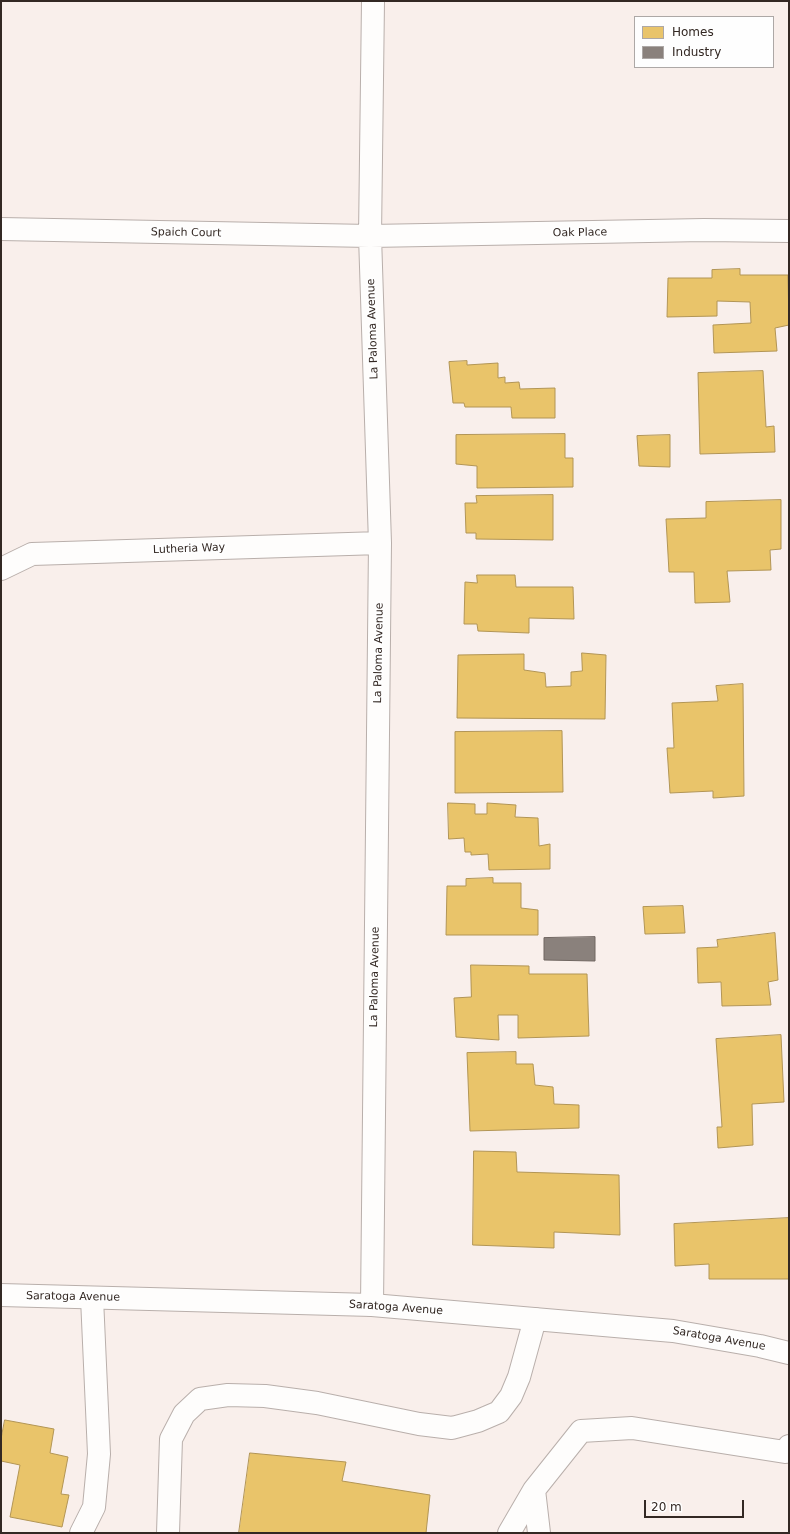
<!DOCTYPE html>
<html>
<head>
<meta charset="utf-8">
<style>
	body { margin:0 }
	#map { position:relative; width:790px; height:1534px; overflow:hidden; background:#f9efeb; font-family:"DejaVu Sans",sans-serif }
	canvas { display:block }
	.frame { position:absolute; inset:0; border:2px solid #332823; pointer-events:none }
	.legend { position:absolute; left:634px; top:16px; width:140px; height:52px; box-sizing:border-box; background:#fefefe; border:1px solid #ada8a6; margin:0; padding:5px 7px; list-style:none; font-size:12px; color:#332823 }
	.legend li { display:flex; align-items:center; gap:8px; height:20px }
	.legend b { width:20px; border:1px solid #ada8a6 }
	.scale { position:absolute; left:644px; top:1500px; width:100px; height:18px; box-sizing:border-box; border:2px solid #332823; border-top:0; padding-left:5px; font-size:12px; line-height:14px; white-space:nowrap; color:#332823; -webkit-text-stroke:3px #fefefe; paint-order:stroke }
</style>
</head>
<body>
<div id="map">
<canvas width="790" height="1534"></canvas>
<div class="frame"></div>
<ul class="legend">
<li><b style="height:11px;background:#e9c46a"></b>Homes</li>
<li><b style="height:11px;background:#8a817c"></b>Industry</li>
</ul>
<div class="scale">20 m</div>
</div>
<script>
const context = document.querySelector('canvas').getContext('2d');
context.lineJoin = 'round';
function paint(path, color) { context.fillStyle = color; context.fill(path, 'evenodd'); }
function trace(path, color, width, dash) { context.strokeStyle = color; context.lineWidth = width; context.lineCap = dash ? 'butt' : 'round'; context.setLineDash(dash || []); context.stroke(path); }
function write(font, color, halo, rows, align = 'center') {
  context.font = font + ' "DejaVu Sans",sans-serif'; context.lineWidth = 4; context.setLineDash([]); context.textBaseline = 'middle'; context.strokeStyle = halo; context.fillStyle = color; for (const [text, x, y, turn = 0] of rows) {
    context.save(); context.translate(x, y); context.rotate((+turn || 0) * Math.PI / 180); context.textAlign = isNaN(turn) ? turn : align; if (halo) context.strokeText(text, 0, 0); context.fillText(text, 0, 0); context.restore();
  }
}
const homes = new Path2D(`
	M740,269V275H788L789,325L775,328L777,351L714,353L713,325L751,323L750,302L717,301V316L667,317L668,278H712V270Z
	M467,361V365L498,363V378L505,377V383L519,382L520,389L555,388V418H512L511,407H465L464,403H453L449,362Z
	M763,371L766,427L774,426L775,452L700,454L698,373Z
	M565,434V458H573V487L477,488V466L456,464V435Z
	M670,435V467L639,466L637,436Z
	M553,495V540L476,539V533H466L465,503H477L476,496Z
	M781,500V549L770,550L771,570L727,571L730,602L695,603L694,572H669L666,519L706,518V502Z
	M477,575H515L516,587H573L574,619L529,618V633L478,631L477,624H464L465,582L477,583Z
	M582,653L606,655L605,719L457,718L458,655L524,654V670L545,673L546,687L571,686V672L582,671Z
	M743,684L744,796L713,798V791L670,793L667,748H674L672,703L718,701L716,686Z
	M562,731L563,792L455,793V732Z
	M448,803L475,804V814H487V803L516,805L515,817L538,818L539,846L550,844V869L489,870L488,854L471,855V852H465L464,838L449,839Z
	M493,878V883H521V908L538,910V935H446L447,886H466V879Z
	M683,906L685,933L645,934L643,907Z
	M775,933L778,980L768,982L771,1005L722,1006L721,982L698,983L697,948L718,947L717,940Z
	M471,965L529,966V974H587L589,1036L518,1038V1015H498L499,1040L456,1037L454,998L471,997Z
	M781,1035L784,1102L752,1104L753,1145L718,1148L717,1127H722L716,1039Z
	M516,1052V1064H533L535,1085L553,1087L554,1104L579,1105V1128L470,1131L467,1053Z
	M474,1151L516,1152L517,1172L619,1175L620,1235L554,1232V1248L473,1245Z
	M789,1218V1279H709V1264L675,1266L674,1224Z
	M5,1420L54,1429L50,1453L68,1457L61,1494L69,1495L62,1527L10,1517L20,1465L1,1461V1439Z
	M250,1453L346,1462L342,1481L430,1495L426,1533H239Z`);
const industry = new Path2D(`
	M595,937V961L544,960V938Z`);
const minor = new Path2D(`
	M1,229L370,236L704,230L789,231
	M1,569L32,554L380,543
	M372,1305L380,543L370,236L373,1
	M534,1490L539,1533
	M81,1533L94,1507L99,1454L92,1298
	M168,1533L171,1439L184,1414L200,1399L228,1395L265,1396L317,1403L419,1424L452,1428L478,1421L499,1412L511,1396L519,1377L535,1319
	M509,1533L534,1490L581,1431L632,1428L785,1452L789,1446`);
const major = new Path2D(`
	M1,1295L372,1305L673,1331L760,1346L789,1353`);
const streetNames = [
	["Spaich Court",186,233,1],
	["Oak Place",580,233,-1],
	["La Paloma Avenue",373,329,-92],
	["Lutheria Way",189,549,-2],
	["La Paloma Avenue",379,653,-89],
	["La Paloma Avenue",375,977,-89],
	["Saratoga Avenue",73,1297,1],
	["Saratoga Avenue",396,1308,4],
	["Saratoga Avenue",719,1339,10]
];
paint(homes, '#e9c46a');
trace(homes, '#b29555', 1);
paint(industry, '#8a817c');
trace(industry, '#706661', 1);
trace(minor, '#b9afab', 24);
trace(major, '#b9afab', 24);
trace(minor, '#fefdfc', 22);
trace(major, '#fefdfc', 22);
write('11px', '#332823', '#fefefe', streetNames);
</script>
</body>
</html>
